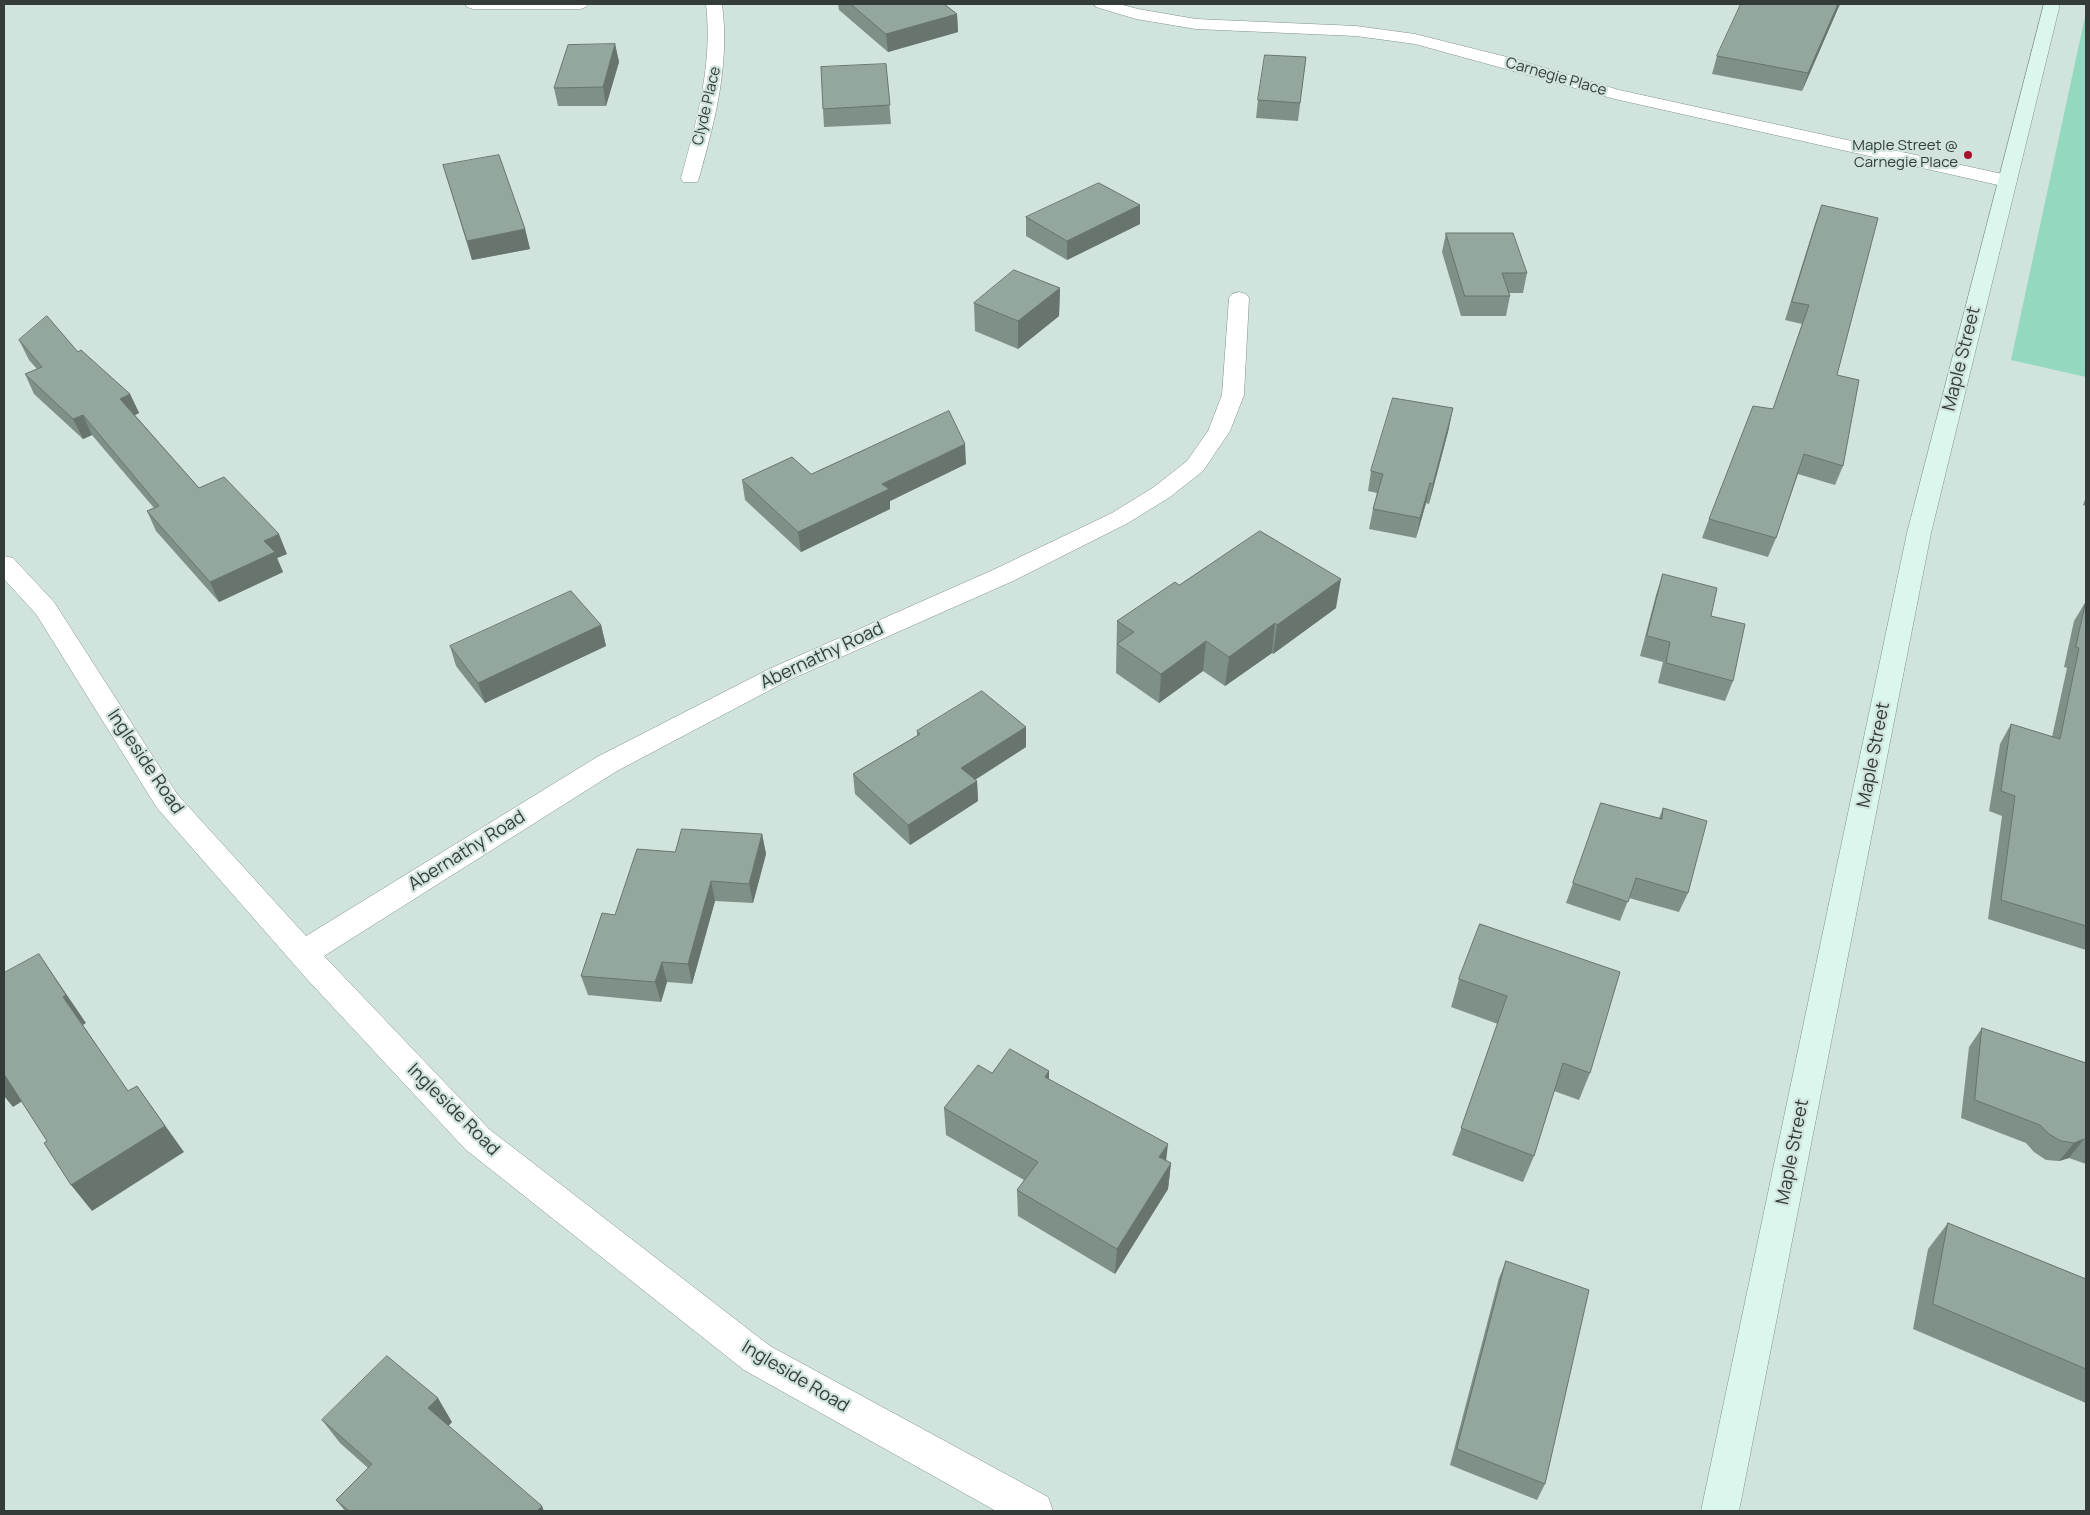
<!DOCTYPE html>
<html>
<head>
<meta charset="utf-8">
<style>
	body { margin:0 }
	#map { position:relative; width:2090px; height:1515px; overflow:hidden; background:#d0e3dc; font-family:Manrope,sans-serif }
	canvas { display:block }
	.frame { position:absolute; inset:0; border:5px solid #343c39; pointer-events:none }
</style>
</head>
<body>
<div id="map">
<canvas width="2090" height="1515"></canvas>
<div class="frame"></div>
</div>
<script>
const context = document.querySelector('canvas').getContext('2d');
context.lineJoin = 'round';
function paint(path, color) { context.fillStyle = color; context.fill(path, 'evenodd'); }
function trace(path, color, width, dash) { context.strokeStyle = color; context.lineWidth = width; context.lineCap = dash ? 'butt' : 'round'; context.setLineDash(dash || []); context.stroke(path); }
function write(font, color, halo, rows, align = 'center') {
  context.font = font + ' Manrope,sans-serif'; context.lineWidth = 4.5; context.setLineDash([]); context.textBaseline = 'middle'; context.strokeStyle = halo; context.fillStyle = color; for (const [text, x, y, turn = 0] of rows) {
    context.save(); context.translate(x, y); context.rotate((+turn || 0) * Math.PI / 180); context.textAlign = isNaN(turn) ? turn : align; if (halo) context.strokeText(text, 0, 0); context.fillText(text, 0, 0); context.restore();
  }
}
const green = new Path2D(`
	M2086,12V377L2011,360Z`);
const street = new Path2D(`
	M465,4H588L586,7L580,9H473L467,7Z
	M706,4H722C730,65 715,120 699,178L697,182H683L681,178C697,120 713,65 706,4Z
	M1094,4H1119L1138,9L1196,19L1356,26L1415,34L1515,59L1619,90L2007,175L2014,177L2017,181L2014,185L2007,187L1615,99L1415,44L1356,36L1196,29L1136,19L1096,7Z
	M1239,292L1246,294L1249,298L1244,395L1230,431L1203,471L1170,497L1128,523L1013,581L787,681L617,771L324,956L489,1129L770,1346L1048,1497L1053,1511H996L744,1370L465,1149L306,978L157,808L36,614L4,579V556L13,558L54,602L177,794L306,936L597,757L769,669L995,569L1112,513L1154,487L1187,461L1208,431L1222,395L1229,298L1232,294Z`);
const secondary = new Path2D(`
	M2044,4H2060L1931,533L1739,1511H1701L1907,533Z`);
const wall = new Path2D(`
	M838,4H944L957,14L958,32L888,52L839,10Z
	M1840,4L1802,91L1712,74L1717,56Z
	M615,44L619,62L606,106H558L554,88Z
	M1306,57L1298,121L1256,118L1258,100Z
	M886,64L891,124L824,127L823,109Z
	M443,165L525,229L530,249L472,260Z
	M1140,205V224L1067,260L1026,236V217Z
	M1822,205L1837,375L1843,466L1835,485L1798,474L1776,538L1768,557L1702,538L1709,519L1773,409L1802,324L1785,320L1815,224Z
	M1446,233L1527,273L1523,293H1509L1510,296L1506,316H1461L1442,252Z
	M1060,288L1059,316L1018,349L975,331L974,303Z
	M19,340L78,352L130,394L139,413L135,415L199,488L287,554L277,558L283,572L219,602L156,531L147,511L154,508L92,435L83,439L34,394L25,374L37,369L29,360Z
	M1449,428L1429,504L1426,503L1416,538L1369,529L1373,509L1377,493L1368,491L1371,471Z
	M966,464L890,501V509L801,552L745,500L742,480L811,474Z
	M2086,497V506L2083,505Z
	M1663,574L1711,616L1733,681L1725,701L1658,683L1663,662L1640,656L1656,595Z
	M1179,585L1336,608L1273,654L1272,653L1225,686L1203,671L1159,703L1116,673L1117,621Z
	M2086,601V950L1988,919L2002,816L1989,811L2000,744L2011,724L2052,737L2067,668L2064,667L2074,621Z
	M601,625L606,646L485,703L456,666L450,646Z
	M1026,727V747L975,780L977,781L978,801L910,845L855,794L853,774L917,736V731Z
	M1601,803L1659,818L1663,808L1688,893L1679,912L1629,898L1620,921L1566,903Z
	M762,834L766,854L753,903L715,901L692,984L667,982L661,1002L588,995L581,976L675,852Z
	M1480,924L1590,1073L1579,1100L1554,1091L1534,1156L1523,1182L1452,1155L1498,1024L1451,1007L1459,979Z
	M1982,1028L2086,1063V1164L2069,1158L2059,1161L2046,1160L2034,1152L2026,1143L1961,1118L1969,1047Z
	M1049,1071V1080L1166,1160L1171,1163L1168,1189L1115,1274L1018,1216L1017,1190L1024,1180L946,1135L944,1108L992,1073Z
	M1948,1223L2086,1279V1403L1913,1329L1928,1249Z
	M1506,1261L1545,1484L1537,1500L1450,1465L1499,1278Z
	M322,1420L452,1422L448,1426L544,1511H345L336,1500L368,1468L340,1443Z`);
const shadedWall = new Path2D(`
	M1838,4H1840L1802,91L1808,73Z
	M957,14L958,32L888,52L886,34Z
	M615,44L619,62L606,106L603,87Z
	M1140,205V224L1067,260V241Z
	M525,229L530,249L472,260L467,241Z
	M1060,288L1059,316L1018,349V321Z
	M130,394L139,413L129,418L120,399Z
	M1453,408L1449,428L1429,504L1433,484Z
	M83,415L92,435L83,439L73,419Z
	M965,444L966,464L890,501V509L801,552L798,532L882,484Z
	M1430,483L1426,503L1416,538L1420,518Z
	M279,534L287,554L277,558L283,572L219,602L210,582L264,541Z
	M1341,579L1336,608L1273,654L1277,625Z
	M1275,623L1272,653L1225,686L1229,657Z
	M601,625L606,646L485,703L478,683Z
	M1206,641L1203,671L1159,703L1161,674Z
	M1026,727V747L962,788L961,768Z
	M977,781L978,801L910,845L908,825Z
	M762,834L766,854L753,903L749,884Z
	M711,881L715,901L692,984L688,964Z
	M39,954L86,1023L83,1025L147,1119L63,997Z
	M662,962L667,982L661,1002L655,982Z
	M1049,1071V1098L1045,1077Z
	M4,1074L24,1100L13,1107L4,1096Z
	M137,1086L184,1152L92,1211L71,1185Z
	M2084,1139L2069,1158L2059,1161L2074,1143Z
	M1168,1144L1165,1171L1159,1157Z
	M1171,1163L1168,1189L1115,1274L1117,1249Z
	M438,1398L452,1422L442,1432L428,1408Z
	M542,1506L544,1511H537Z`);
const building = new Path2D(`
	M851,4H944L957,14L886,34Z
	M1741,4H1838L1808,73L1717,56Z
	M615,44L603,87L554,88L568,45Z
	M1265,55L1306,57L1300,103L1258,100Z
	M886,64L890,105L823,109L821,67Z
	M499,155L525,229L467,241L443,165Z
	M1099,183L1140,205L1067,241L1026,217Z
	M1822,205L1878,218L1837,375L1859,380L1843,466L1804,454L1776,538L1709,519L1753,406L1773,409L1809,305L1792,302Z
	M1446,233H1513L1527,273H1502L1510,296H1465Z
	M1014,270L1060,288L1018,321L974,303Z
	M47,316L78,352L81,350L130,394L120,399L199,488L224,477L279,534L264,541L275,552L210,582L147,511L159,506L83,415L73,419L25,374L42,367L19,340Z
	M1393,398L1453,408L1433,484L1430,483L1420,518L1373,509L1383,474L1371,471Z
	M949,411L965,444L882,484L889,489L798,532L742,480L792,457L811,474Z
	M1260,531L1341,579L1277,625L1275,623L1229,657L1206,641L1161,674L1117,644L1134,632L1117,621L1175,582L1179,585Z
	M1663,574L1717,588L1711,616L1745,624L1733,681L1666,663L1670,642L1647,636Z
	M571,591L601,625L478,683L450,646Z
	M2086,601V926L2001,900L2015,796L2001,791L2011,724L2060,739L2079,648L2076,647Z
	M982,691L1026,727L961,768L977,781L908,825L853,774L920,734L917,731Z
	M1601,803L1662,819L1663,808L1707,821L1688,893L1636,878L1628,902L1573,883Z
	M682,829L762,834L749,884L711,881L688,964L662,962L655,982L581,976L602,913L615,915L637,849L675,852Z
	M1480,924L1620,972L1590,1073L1563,1063L1534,1156L1461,1128L1507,996L1459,979Z
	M39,954L66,995L63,997L128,1091L137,1086L165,1126L71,1185L44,1143L47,1141L4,1074V973Z
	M1982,1028L2086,1063V1140L2084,1139L2074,1143L2061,1141L2049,1134L2040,1125L1975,1100Z
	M1010,1049L1049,1071L1045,1077L1168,1144L1159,1157L1171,1163L1117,1249L1017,1190L1038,1162L944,1108L978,1065L992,1073Z
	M1948,1223L2086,1279V1369L1933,1304Z
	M1506,1261L1589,1290L1545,1484L1457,1449Z
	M387,1356L438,1398L428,1408L542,1506L537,1511H349L336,1500L372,1464L322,1420Z`);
const markers = [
	[1968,155,5,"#a8102d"]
];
const farStreetnames = [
	["Carnegie Place",1556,77,16],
	["Clyde Place",707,106,-77]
];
const farPoinames = [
	["Maple Street @",1958,146],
	["Carnegie Place",1958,163]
];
const streetNames = [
	["Maple Street",1962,359,-76],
	["Abernathy Road",822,656,-25],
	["Maple Street",1874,755,-79],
	["Ingleside Road",145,762,56],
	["Abernathy Road",467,851,-32],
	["Ingleside Road",453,1110,45],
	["Maple Street",1793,1152,-79],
	["Ingleside Road",795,1377,31]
];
paint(green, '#95d8c0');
trace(street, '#80928b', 1);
trace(secondary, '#80928b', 1);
paint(street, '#fff');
paint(secondary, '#dbf7ed');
paint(wall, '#7f9089');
paint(shadedWall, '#68756f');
paint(building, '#94a79f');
trace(building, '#68756f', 1);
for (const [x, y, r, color] of markers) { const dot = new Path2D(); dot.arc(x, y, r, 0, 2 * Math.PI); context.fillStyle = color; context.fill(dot); trace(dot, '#d0e3dc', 2); }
write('15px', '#343c39', '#d0e3dc', farStreetnames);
write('15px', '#343c39', '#d0e3dc', farPoinames, 'right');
write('18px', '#343c39', '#d0e3dc', streetNames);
</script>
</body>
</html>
